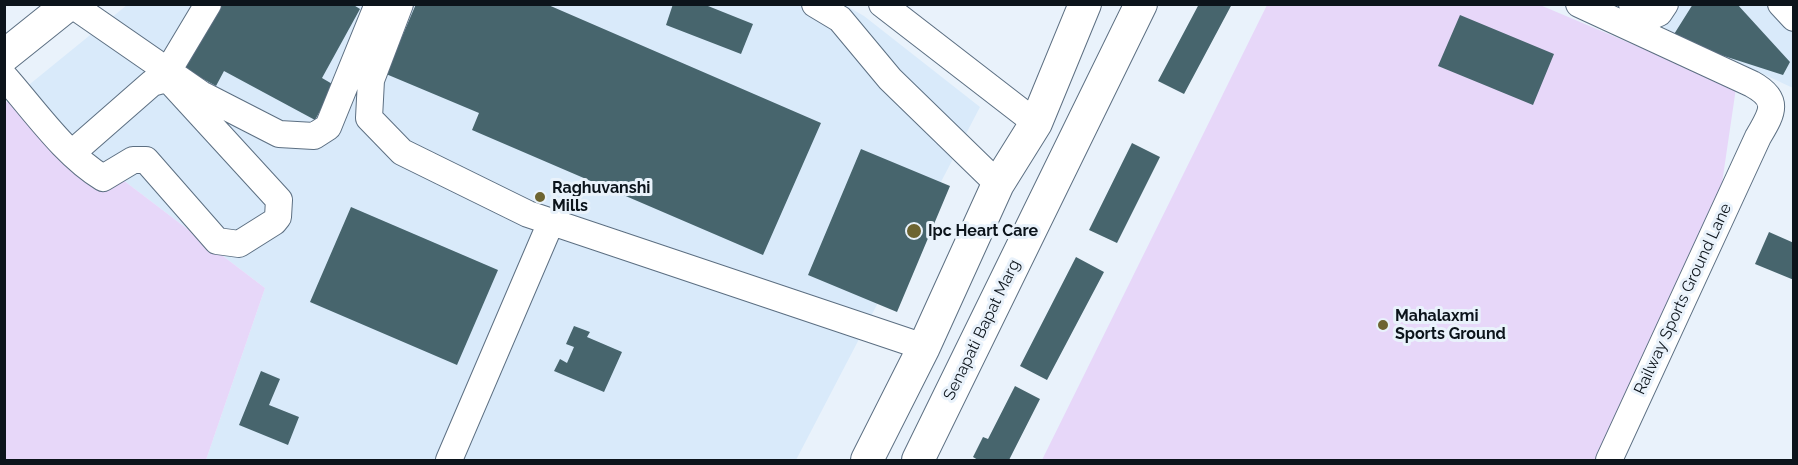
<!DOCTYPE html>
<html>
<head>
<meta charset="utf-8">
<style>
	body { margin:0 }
	#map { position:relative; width:1798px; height:465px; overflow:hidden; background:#e9f2fb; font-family:Raleway,sans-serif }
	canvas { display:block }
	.frame { position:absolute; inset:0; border:6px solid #0c141b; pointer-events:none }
</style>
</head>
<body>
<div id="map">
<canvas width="1798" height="465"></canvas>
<div class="frame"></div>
</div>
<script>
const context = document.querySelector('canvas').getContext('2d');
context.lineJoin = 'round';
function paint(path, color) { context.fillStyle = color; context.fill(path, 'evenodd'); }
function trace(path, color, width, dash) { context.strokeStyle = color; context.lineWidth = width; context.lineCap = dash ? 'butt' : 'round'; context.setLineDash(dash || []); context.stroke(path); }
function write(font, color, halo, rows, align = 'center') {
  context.font = font + ' Raleway,sans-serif'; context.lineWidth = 6; context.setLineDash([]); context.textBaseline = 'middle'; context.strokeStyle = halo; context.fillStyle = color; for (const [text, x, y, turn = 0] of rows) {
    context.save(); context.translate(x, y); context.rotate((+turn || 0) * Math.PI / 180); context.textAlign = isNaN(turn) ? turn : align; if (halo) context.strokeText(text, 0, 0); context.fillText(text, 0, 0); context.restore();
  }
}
const built = new Path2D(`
	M843,4L864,16L980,107L796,460H206L265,288L14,97L127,5Z
	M1615,5H1793V88Z`);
const green = new Path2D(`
	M1267,5H1540L1736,88L1721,190L1595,460H1042Z
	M14,97L265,288L206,460H5L4,104Z`);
const building = new Path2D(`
	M218,4H352L360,9L322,78L334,85L315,120L224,71L216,86L183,68Z
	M416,4H546L821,123L763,255L472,130L479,113L386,74Z
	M673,4H703L753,24L741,54L666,25Z
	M1199,4H1232L1184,94L1158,81Z
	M1693,4H1737L1790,62L1783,75L1671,39Z
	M1460,15L1554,54L1533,105L1438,66Z
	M1132,143L1160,157L1117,243L1089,230Z
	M861,149L950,186L897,312L808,275Z
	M351,207L498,270L457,365L310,302Z
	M1769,232L1794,243V280L1755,264Z
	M1076,257L1104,272L1047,380L1020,366Z
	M574,326L590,332L587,337L622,352L604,392L554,371L560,359L567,363L574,347L566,344Z
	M261,371L280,379L269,405L299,417L288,445L239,425Z
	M1015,386L1040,399L1009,460H978L973,457L983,437L988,439Z`);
const minor = new Path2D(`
	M71,4L201,94L279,134L314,136L328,127L378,4
	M400,4L371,80L369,118L402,152L528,214L924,347
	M815,4L840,19L890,79L998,184
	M882,4L1036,123
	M1579,4L1752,84C1781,100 1772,113 1758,137L1609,460
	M1632,4L1652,16L1659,13L1665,4
	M1781,4L1794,18
	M168,71L208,4
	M4,76C35,111 64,154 103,178L133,160H146L217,241L239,244L274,222L278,217L279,200L170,81L163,80L152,83L72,153
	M449,460L551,222`);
const major = new Path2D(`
	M4,56L69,4
	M867,460L924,347L998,184L1036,123L1085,4
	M918,460L1141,4`);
const markers = [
	[540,197,6,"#6d6431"],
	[914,231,8,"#6d6431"],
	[1383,325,6,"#6d6431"]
];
const poiNames = [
	["Raghuvanshi",552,188],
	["Mills",552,206],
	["Ipc Heart Care",928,231],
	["Mahalaxmi",1395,316],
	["Sports Ground",1395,334]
];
const streetNames = [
	["Railway Sports Ground Lane",1683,299,-65],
	["Senapati Bapat Marg",982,330,-64]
];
paint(built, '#d9eafa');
paint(green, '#e7d7f9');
paint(building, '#47656d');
trace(minor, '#5c6f82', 28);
trace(major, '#5c6f82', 34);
trace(minor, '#fff', 26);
trace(major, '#fff', 32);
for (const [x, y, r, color] of markers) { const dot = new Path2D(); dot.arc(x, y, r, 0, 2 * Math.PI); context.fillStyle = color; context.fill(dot); trace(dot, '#e9f2fb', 2); }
write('bold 16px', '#0c141b', '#e9f2fb', poiNames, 'left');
write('16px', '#0c141b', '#e9f2fb', streetNames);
</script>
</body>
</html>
